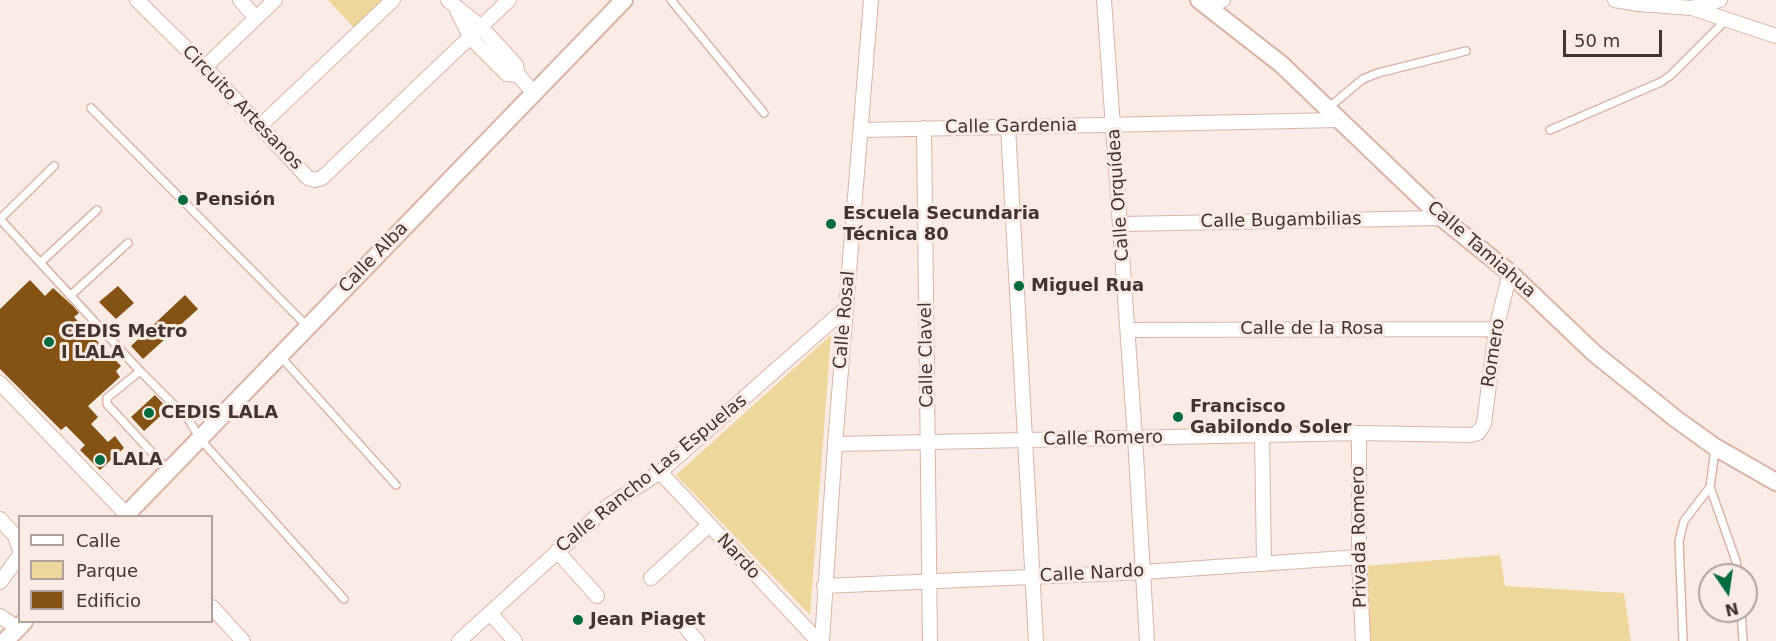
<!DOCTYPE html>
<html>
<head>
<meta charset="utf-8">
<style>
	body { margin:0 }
	#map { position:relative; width:1776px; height:641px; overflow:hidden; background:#faebe4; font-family:"DejaVu Sans",sans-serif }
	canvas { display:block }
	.legend { position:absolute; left:18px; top:515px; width:195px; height:108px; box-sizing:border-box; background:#faebe4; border:2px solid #b0a29b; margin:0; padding:8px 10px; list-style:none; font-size:18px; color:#42342e }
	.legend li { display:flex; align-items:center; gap:12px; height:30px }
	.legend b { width:30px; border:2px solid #b0a29b }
	.north { position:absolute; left:1698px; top:563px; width:60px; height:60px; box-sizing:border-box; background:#faebe4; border:2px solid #b0a29b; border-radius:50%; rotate:167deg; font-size:16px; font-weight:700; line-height:24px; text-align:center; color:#42342e }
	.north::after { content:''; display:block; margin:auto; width:21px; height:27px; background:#006a40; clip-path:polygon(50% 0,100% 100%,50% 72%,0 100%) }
	.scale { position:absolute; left:1563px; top:30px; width:99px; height:27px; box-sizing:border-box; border:3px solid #42342e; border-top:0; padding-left:8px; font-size:18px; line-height:21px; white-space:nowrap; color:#42342e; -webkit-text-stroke:4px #faebe4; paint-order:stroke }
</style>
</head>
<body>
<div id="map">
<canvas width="1776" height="641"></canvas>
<ul class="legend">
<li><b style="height:8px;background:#fff"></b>Calle</li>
<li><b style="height:16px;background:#edd79b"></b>Parque</li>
<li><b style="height:16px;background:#845213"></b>Edificio</li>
</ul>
<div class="north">N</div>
<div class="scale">50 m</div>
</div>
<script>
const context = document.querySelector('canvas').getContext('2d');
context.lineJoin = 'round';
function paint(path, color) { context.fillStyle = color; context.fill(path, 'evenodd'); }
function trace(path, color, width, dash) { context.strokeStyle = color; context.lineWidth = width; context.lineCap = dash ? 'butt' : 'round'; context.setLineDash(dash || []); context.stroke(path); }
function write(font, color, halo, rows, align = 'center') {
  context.font = font + ' "DejaVu Sans",sans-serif'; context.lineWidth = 6; context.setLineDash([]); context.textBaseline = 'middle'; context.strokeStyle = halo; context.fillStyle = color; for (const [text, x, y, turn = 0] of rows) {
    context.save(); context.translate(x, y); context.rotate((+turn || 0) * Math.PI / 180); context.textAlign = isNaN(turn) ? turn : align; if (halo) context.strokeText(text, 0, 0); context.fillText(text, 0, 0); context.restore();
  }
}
const green = new Path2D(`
	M328,0H389L356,30Z
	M831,335L810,615L676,475Z
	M1500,555L1505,586L1624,593L1631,641H1364L1367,566Z`);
const building = new Path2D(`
	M30,280L45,296L53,288L73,306L79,313L74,317L121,366L116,371L120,377L88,406L98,417L91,424L108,442L115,436L124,448L100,470L80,450L85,445L66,426L61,430L0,369V309Z
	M118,286L134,303L116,319L99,302Z
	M185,295L198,309L143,359L131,346Z
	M155,395L168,409L144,431L131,417Z`);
const service = new Path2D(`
	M671,0L764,113
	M91,108L308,327
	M1328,108L1363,79L1378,73L1466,51
	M1550,130L1661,82L1671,75L1727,19
	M0,219L140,371L189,420L200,439L344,599
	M0,219L54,166
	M41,262L97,210
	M71,295L128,243
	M280,356L396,485
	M140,371L107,398V404L168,470
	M1715,450L1710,487L1736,561L1738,575
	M1741,611L1743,641
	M1683,641L1679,541L1684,521L1710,487`);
const minor = new Path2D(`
	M137,0L205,67L308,178L315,180L322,178L509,0
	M240,0L256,18
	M448,0L481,27L516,65L518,75L534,93
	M1104,0L1135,438L1147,641
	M1615,0L1638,4L1692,8L1776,36
	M1209,7L1223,0
	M1692,8L1720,0
	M457,10L470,37L507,74L518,75
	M205,67L275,0
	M260,126L393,0
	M1008,127L1036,641
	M924,128L930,641
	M861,130L1340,120
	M1121,224L1442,218
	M1128,330L1496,329
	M0,383L128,516
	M1359,433V557L1363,641
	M1262,435L1264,564
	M835,444L1359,433L1470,435L1478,433L1484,424L1496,329L1510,273
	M660,472L818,641
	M0,519L15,536L20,550
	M557,551L597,596
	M651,578L709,525
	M0,582L20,555
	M824,586L1144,572L1359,557
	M212,607L243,641
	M490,613L515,641
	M0,616L18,628
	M682,623L697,641
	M459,641L608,506L660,472L846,308
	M822,641L835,444L871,0`);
const tertiary = new Path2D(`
	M1199,0L1281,64L1442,218L1510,273L1594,353L1676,419L1715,447L1776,482
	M125,516L624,0
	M5,641L24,622`);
const markers = [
	[183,200,6,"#006a40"],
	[831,224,6,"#006a40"],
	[1019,286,6,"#006a40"],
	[49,342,6,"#006a40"],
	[149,413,6,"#006a40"],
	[1178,417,6,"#006a40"],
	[100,460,6,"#006a40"],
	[578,620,6,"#006a40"]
];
const streetNames = [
	["Circuito Artesanos",242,108,46],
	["Calle Gardenia",1011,127,-1],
	["Calle Orquídea",1119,195,-94],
	["Calle Bugambilias",1281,221,-1],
	["Calle Tamiahua",1481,250,41],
	["Calle Alba",374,258,-46],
	["Calle Rosal",845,320,-85],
	["Calle de la Rosa",1312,329],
	["Romero",1494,353,-81],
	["Calle Clavel",927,355,-91],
	["Calle Romero",1103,439,-1],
	["Calle Rancho Las Espuelas",652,474,-39],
	["Privada Romero",1360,537,-91],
	["Nardo",738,557,47],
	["Calle Nardo",1092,574,-3]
];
const poiNames = [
	["Pensión",195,200],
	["Escuela Secundaria",843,214],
	["Técnica 80",843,235],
	["Miguel Rua",1031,286],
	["CEDIS Metro",61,332],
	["I LALA",61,353],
	["Francisco",1190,407],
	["Gabilondo Soler",1190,428],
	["CEDIS LALA",161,413],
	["LALA",112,460],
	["Jean Piaget",590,620]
];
paint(green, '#edd79b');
paint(building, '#845213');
trace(service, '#d9b5a7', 10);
trace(minor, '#d9b5a7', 16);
trace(tertiary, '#d9b5a7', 20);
trace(service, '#fff', 7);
trace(minor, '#fff', 14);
trace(tertiary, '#fff', 16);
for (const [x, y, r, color] of markers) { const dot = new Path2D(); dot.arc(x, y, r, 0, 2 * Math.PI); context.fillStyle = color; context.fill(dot); trace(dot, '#faebe4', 2); }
write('18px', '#42342e', '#faebe4', streetNames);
write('bold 18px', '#42342e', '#faebe4', poiNames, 'left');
</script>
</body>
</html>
